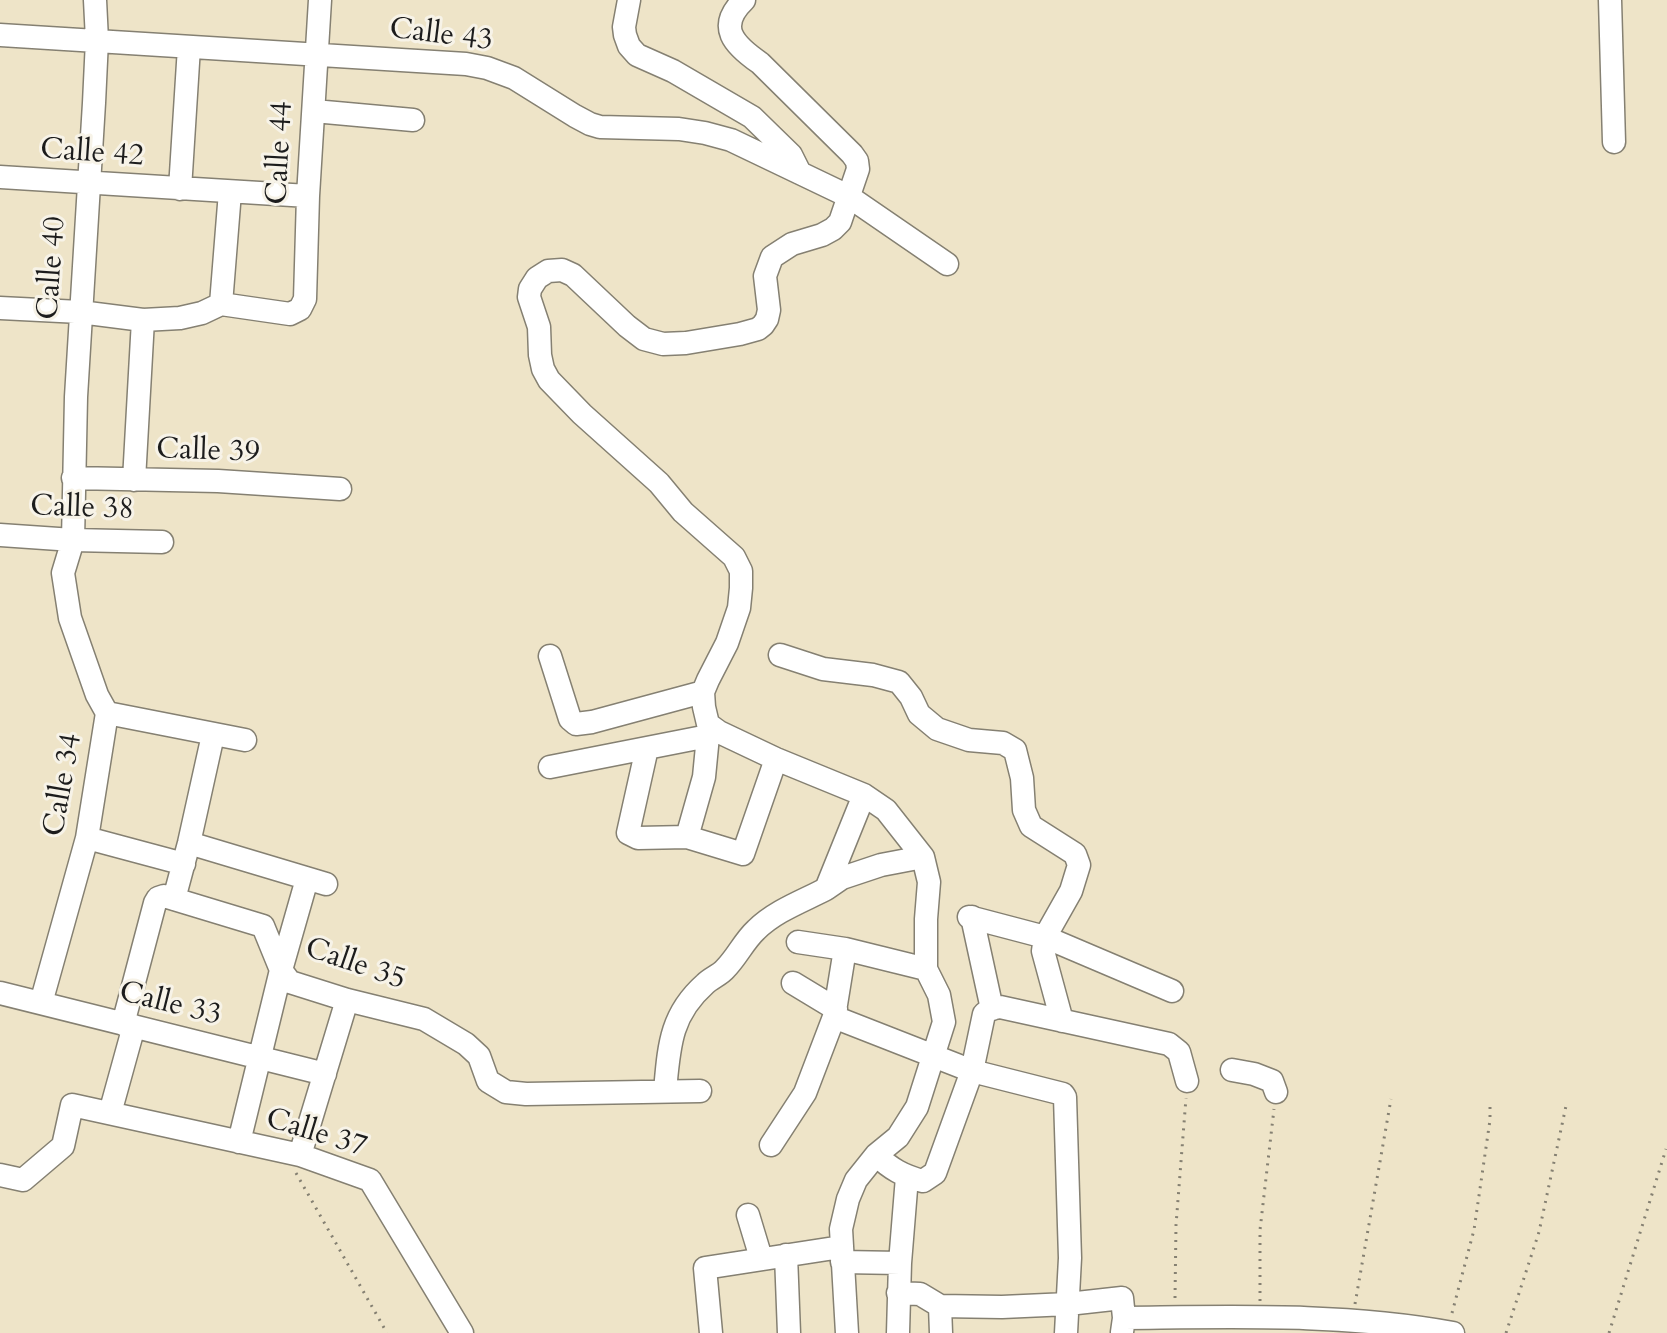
<!DOCTYPE html>
<html>
<head>
<meta charset="utf-8">
<style>
	body { margin:0 }
	canvas { display:block; background:#eee4c8 }
</style>
</head>
<body>
<canvas width="1667" height="1333"></canvas>
<script>
const context = document.querySelector('canvas').getContext('2d');
context.lineJoin = 'round';
function trace(path, color, width, dash) { context.strokeStyle = color; context.lineWidth = width; context.lineCap = dash ? 'butt' : 'round'; context.setLineDash(dash || []); context.stroke(path); }
function write(font, color, halo, rows, align = 'center') {
  context.font = font + ' Cardo,serif'; context.lineWidth = 6; context.setLineDash([]); context.textBaseline = 'middle'; context.strokeStyle = halo; context.fillStyle = color; for (const [text, x, y, turn = 0] of rows) {
    context.save(); context.translate(x, y); context.rotate((+turn || 0) * Math.PI / 180); context.textAlign = isNaN(turn) ? turn : align; if (halo) context.strokeText(text, 0, 0); context.fillText(text, 0, 0); context.restore();
  }
}
const path = new Path2D(`
	M296,1173L387,1333
	M1175,1298L1176,1225L1186,1098
	M1260,1301V1230L1274,1109
	M1355,1304L1391,1099
	M1452,1313L1474,1230L1490,1120V1101
	M1506,1333L1539,1232L1566,1106
	M1609,1333L1666,1149`);
const minor = new Path2D(`
	M95,0L97,40L94,103L76,397L73,540L63,573L70,618L97,695L107,713
	M629,0L624,27L625,35L629,46L637,55L673,71L752,117L791,155L800,173
	M744,0C716,27 734,45 760,63L852,154L857,161L858,169L840,222L833,229L822,235L792,244L772,257L765,276L769,310L767,319L763,325L758,329L740,334L686,343L663,344L644,339L627,326L573,275L562,270L548,271L537,278L530,289L529,297L539,327L540,355L543,369L549,380L582,414L659,483L683,512L734,557L741,571V588L739,608L727,643L708,680L703,692L704,707L708,724L719,732L776,759L864,795L886,810L923,857L929,882L926,919V969L939,995L944,1022L917,1107L898,1137L876,1155L856,1180L848,1199L841,1229L847,1333
	M1610,0L1614,142
	M0,35L401,60L466,64L487,68L514,78L575,116L590,124L600,127L679,129L705,133L731,140L848,196L947,264
	M314,111L413,120
	M0,177L308,196
	M180,189L189,47
	M221,304L230,192
	M0,308L80,312L143,320L180,318L202,313L221,304L290,314L300,309L305,299L308,196L320,0
	M73,478L218,481L340,489
	M134,480L143,320
	M0,535L73,540L162,542
	M780,655L823,669L873,675L899,682L911,697L919,714L937,729L969,740L1003,743L1015,750L1022,778L1024,810L1031,826L1075,854L1079,865L1071,891L1045,937L1043,951L1062,1021
	M550,656L570,719L576,724L592,722L703,692
	M107,713L245,740
	M647,748L628,833L638,838L687,837L704,777L708,736
	M550,767L708,736L719,732
	M687,837L743,854L776,759
	M87,838L184,864
	M189,843L326,884
	M826,889L842,878L881,865L923,857
	M174,899L189,843L213,735
	M969,917L1045,937L1172,991
	M972,917L992,1009
	M798,942L845,949
	M793,983L836,1009
	M0,993L325,1074
	M41,1003L87,838L107,713
	M834,1017L972,1071L1063,1094L1065,1097L1070,1258L1066,1333
	M123,1024L155,903L158,898L164,896L263,926L281,970L290,982L347,1000L424,1019L466,1044L479,1056L488,1081L506,1092L526,1094L700,1091
	M1232,1070L1254,1074L1272,1081L1276,1092
	M665,1091C669,1047 670,1015 705,984C711,978 720,975 725,969C737,957 744,941 756,930C775,911 803,901 826,889L864,795
	M110,1113L134,1026
	M239,1142L281,970L307,879
	M771,1145L805,1093L834,1017L845,949L926,969
	M300,1155L347,1000
	M876,1155C891,1169 903,1176 923,1181L935,1173L972,1071L984,1014L990,1009L1000,1007L1169,1044L1179,1052L1187,1081
	M0,1175L23,1180L63,1146L72,1105L300,1155L370,1180L462,1333
	M748,1215L761,1258
	M786,1255L789,1333
	M842,1262L900,1263
	M898,1293L920,1294L940,1306L1002,1307L1068,1304L1122,1298L1124,1318L1122,1332
	M940,1306L941,1333
	M1124,1318C1235,1317 1343,1313 1453,1333
	M711,1333L705,1268L841,1247
	M898,1333L900,1263L907,1177`);
const streetNames = [
	["Calle 43",441,36,7],
	["Calle 44",281,153,-87],
	["Calle 42",92,154,4],
	["Calle 40",53,268,-86],
	["Calle 39",208,452,2],
	["Calle 38",82,509,2],
	["Calle 34",64,785,-80],
	["Calle 35",355,965,19],
	["Calle 33",170,1005,14],
	["Calle 37",316,1134,17]
];
trace(minor, '#858072', 25);
trace(path, '#858072', 3, [2, 6]);
trace(minor, '#fff', 22);
write('30px', '#1c1c1c', '#f7f3e8', streetNames);
</script>
</body>
</html>
